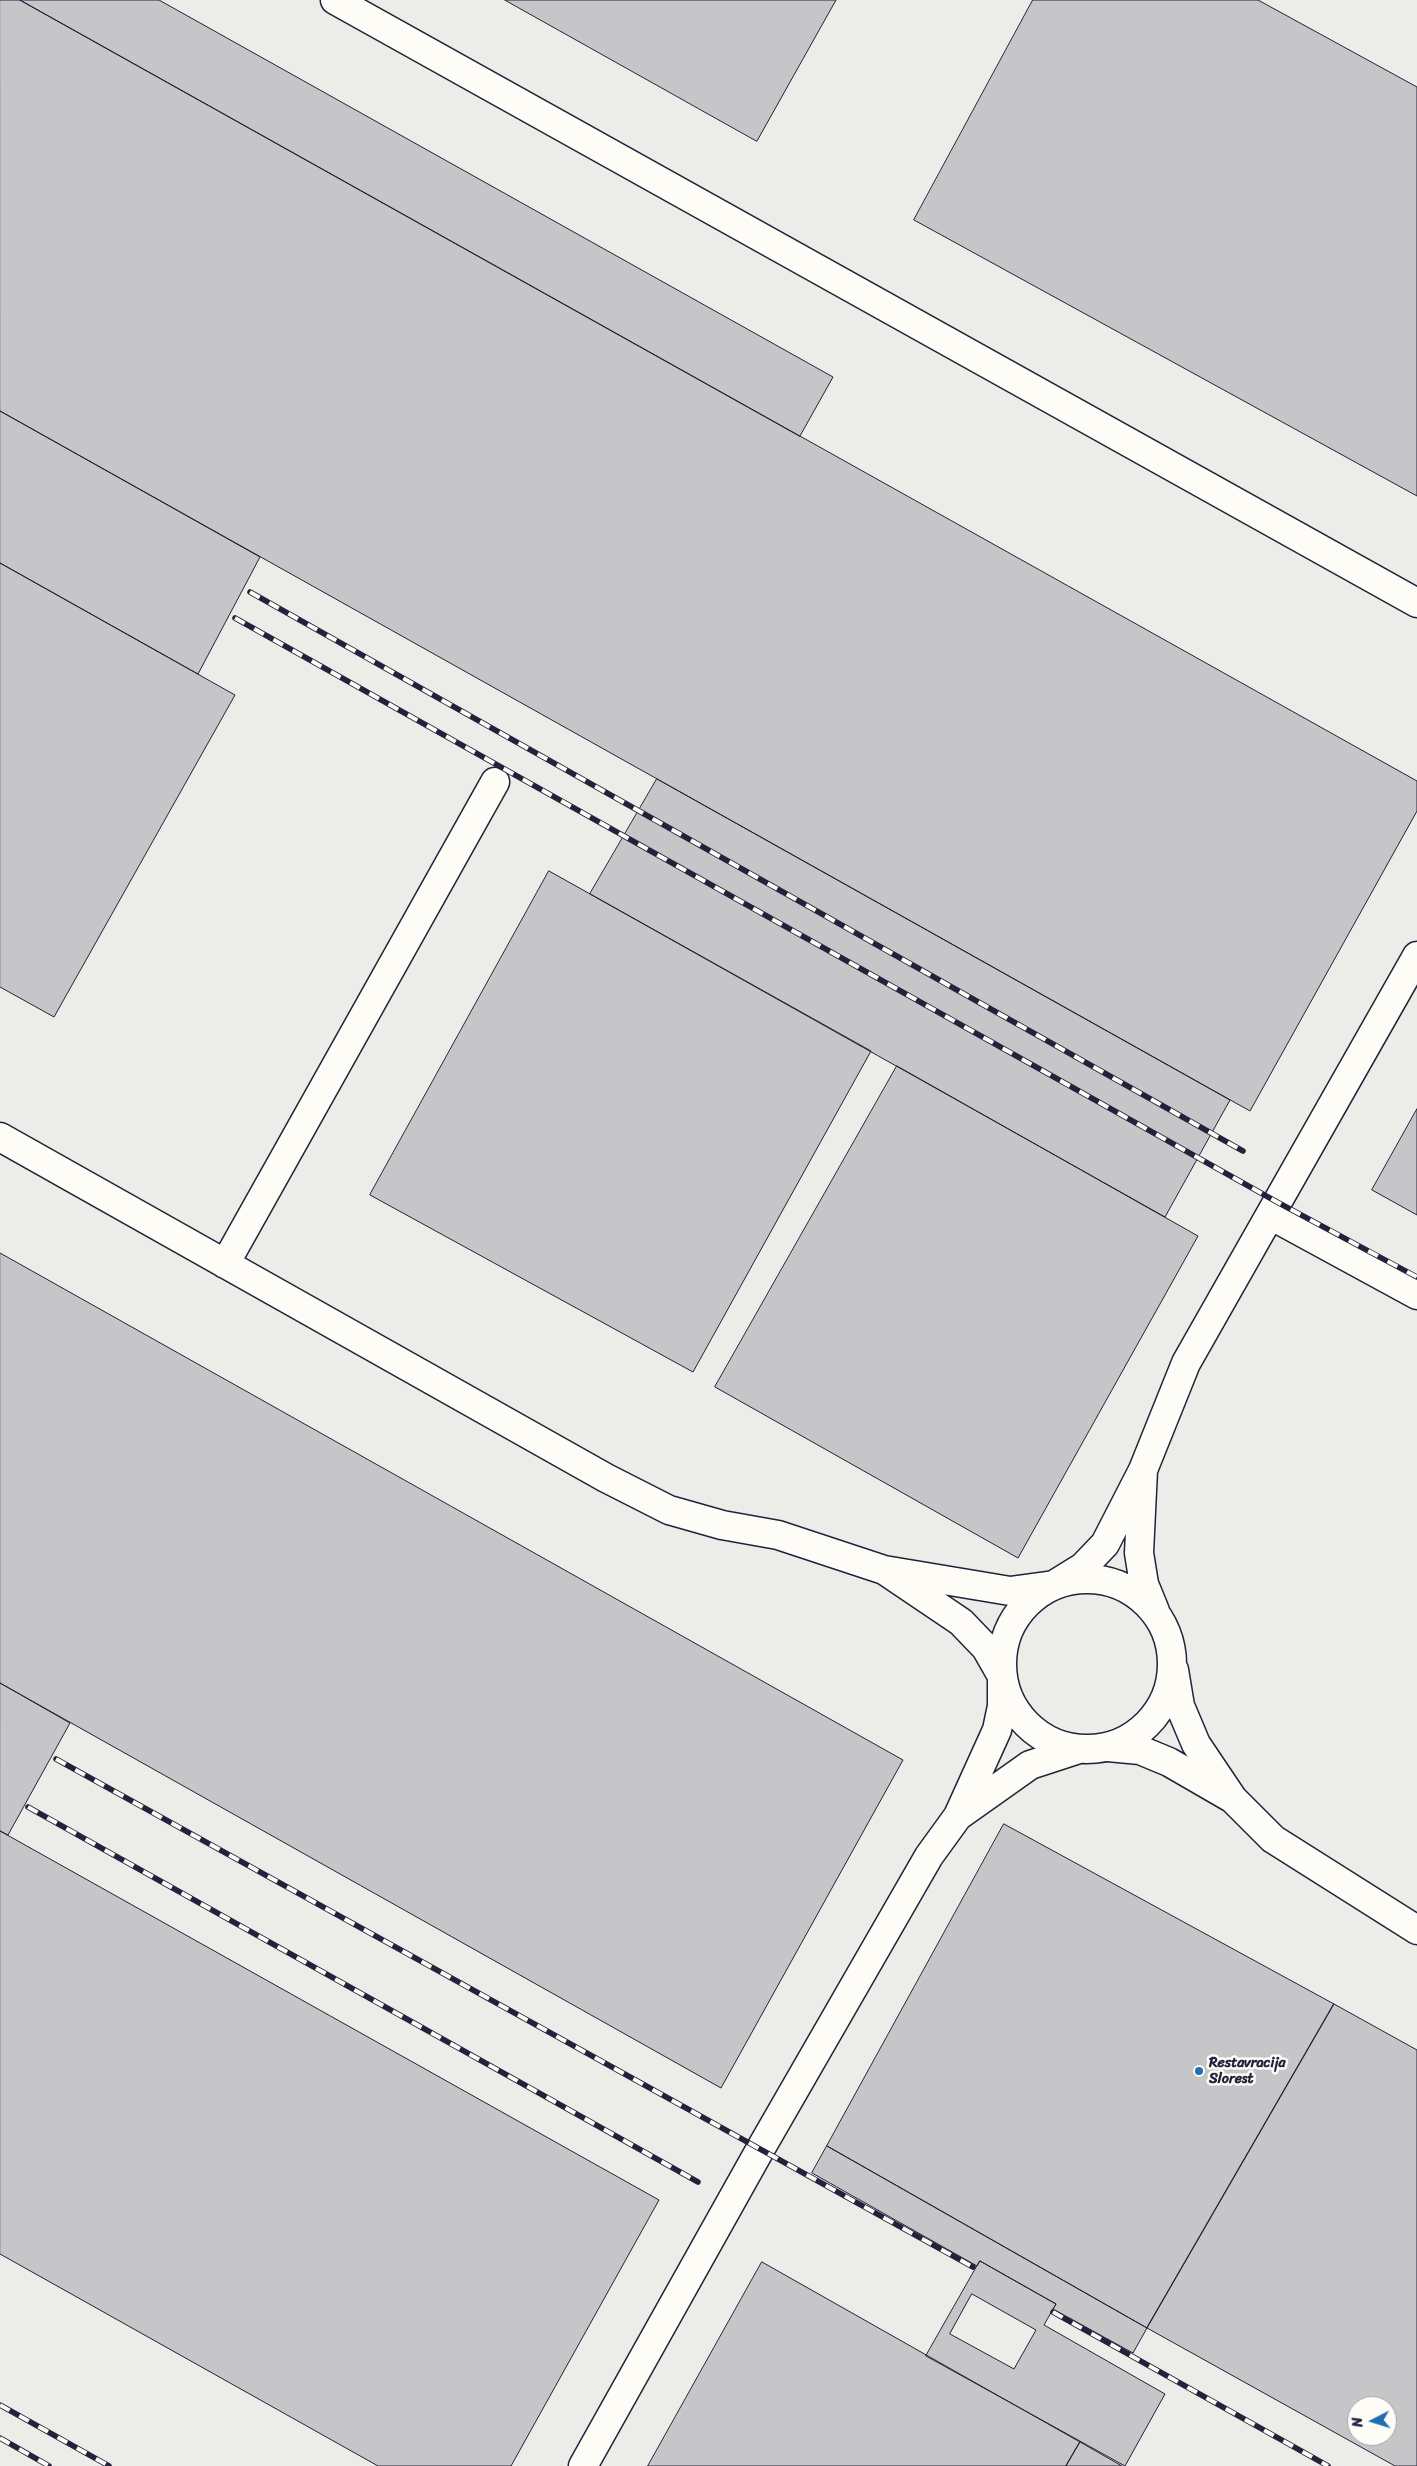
<!DOCTYPE html>
<html>
<head>
<meta charset="utf-8">
<style>
	body { margin:0 }
	#map { position:relative; width:1417px; height:2466px; overflow:hidden; background:#fdfcf7; font-family:Sriracha,sans-serif }
	canvas { display:block }
	.north { position:absolute; left:1347px; top:2396px; width:50px; height:50px; box-sizing:border-box; background:#fdfcf7; border:1px solid #a5a5ac; border-radius:50%; rotate:265deg; font-size:14px; font-weight:700; line-height:20px; text-align:center; color:#22223b }
	.north::after { content:''; display:block; margin:auto; width:18px; height:22px; background:#1f6fb2; clip-path:polygon(50% 0,100% 100%,50% 72%,0 100%) }
</style>
</head>
<body>
<div id="map">
<canvas width="1417" height="2466"></canvas>
<div class="north">N</div>
</div>
<script>
const context = document.querySelector('canvas').getContext('2d');
context.lineJoin = 'round';
function paint(path, color) { context.fillStyle = color; context.fill(path, 'evenodd'); }
function trace(path, color, width, dash) { context.strokeStyle = color; context.lineWidth = width; context.lineCap = dash ? 'butt' : 'round'; context.setLineDash(dash || []); context.stroke(path); }
function write(font, color, halo, rows, align = 'center') {
  context.font = font + ' Sriracha,sans-serif'; context.lineWidth = 5; context.setLineDash([]); context.textBaseline = 'middle'; context.strokeStyle = halo; context.fillStyle = color; for (const [text, x, y, turn = 0] of rows) {
    context.save(); context.translate(x, y); context.rotate((+turn || 0) * Math.PI / 180); context.textAlign = isNaN(turn) ? turn : align; if (halo) context.strokeText(text, 0, 0); context.fillText(text, 0, 0); context.restore();
  }
}
const built = new Path2D(`
	M0,0H1417V2466H0ZM1357,2406H1387V2436H1357Z`);
const building = new Path2D(`
	M0,0H20L1417,781V811L1250,1111L0,411Z
	M20,0H159L833,377L800,436Z
	M505,0H836L757,141Z
	M1033,0H1258L1417,87V496L914,220Z
	M0,411L260,557L198,674L0,563Z
	M0,563L235,695L54,1017L0,987Z
	M657,779L1230,1100L1165,1217L590,894Z
	M549,871L871,1051L693,1372L370,1195Z
	M897,1066L1198,1236L1018,1558L715,1387Z
	M1417,1109V1215L1372,1190Z
	M0,1253L903,1760L721,2088L0,1683Z
	M0,1683L70,1723L8,1835L0,1831Z
	M1004,1824L1334,2004L1147,2328L827,2146Z
	M0,1831L659,2200L511,2466H378L0,2254Z
	M1334,2004L1417,2050V2466H1395L1147,2328ZM1357,2406H1387V2436H1357Z
	M827,2146L1147,2328L1133,2353L1053,2309L1056,2304L980,2261L977,2266L812,2173Z
	M980,2261L1056,2304L1044,2325L1165,2394L1125,2466L926,2356ZM972,2294L1036,2330L1014,2369L950,2334Z
	M762,2262L1080,2442L1066,2466H648Z
	M1080,2442L1122,2466H1066Z`);
const minor = new Path2D(`
	M335,0L1417,603
	M0,1137L606,1478L669,1510L722,1525L778,1535L884,1570
	M1270,1215L1417,1295
	M225,1264L495,782
	M1143,1470L1186,1363L1417,956
	M1002 1664a85 85 0 1 1 170 0a85 85 0 1 1-170 0Z
	M1108,1747L1140,1750L1169,1762L1233,1799L1196,1744L1180,1706L1174,1670
	M1079,1749L1030,1765L958,1816L997,1730L1002,1706V1676L986,1648L961,1622L884,1570L1010,1591L1054,1585L1083,1567L1105,1544L1143,1470L1139,1553L1144,1584L1155,1611
	M1233,1799L1273,1839L1417,1930
	M583,2466L761,2148L929,1856L958,1816`);
const rail = new Path2D(`
	M250,592L1243,1151
	M235,618L1277,1202L1417,1277
	M56,1759L973,2267
	M28,1807L698,2182
	M1053,2312L1328,2466
	M0,2405L109,2466
	M0,2438L49,2466`);
const markers = [
	[1199,2071,5,"#1f6fb2"]
];
const poiNames = [
	["Restavracija",1209,2063],
	["Slorest",1209,2079]
];
paint(built, '#ecece9');
paint(building, '#c6c6c8');
trace(building, '#22223b', 1);
trace(minor, '#22223b', 31);
trace(minor, '#fdfcf7', 28);
trace(rail, '#22223b', 5.5);
trace(rail, '#fdfcf7', 4, [11]);
for (const [x, y, r, color] of markers) { const dot = new Path2D(); dot.arc(x, y, r, 0, 2 * Math.PI); context.fillStyle = color; context.fill(dot); trace(dot, '#fdfcf7', 2); }
write('bold 14px', '#22223b', '#fdfcf7', poiNames, 'left');
</script>
</body>
</html>
